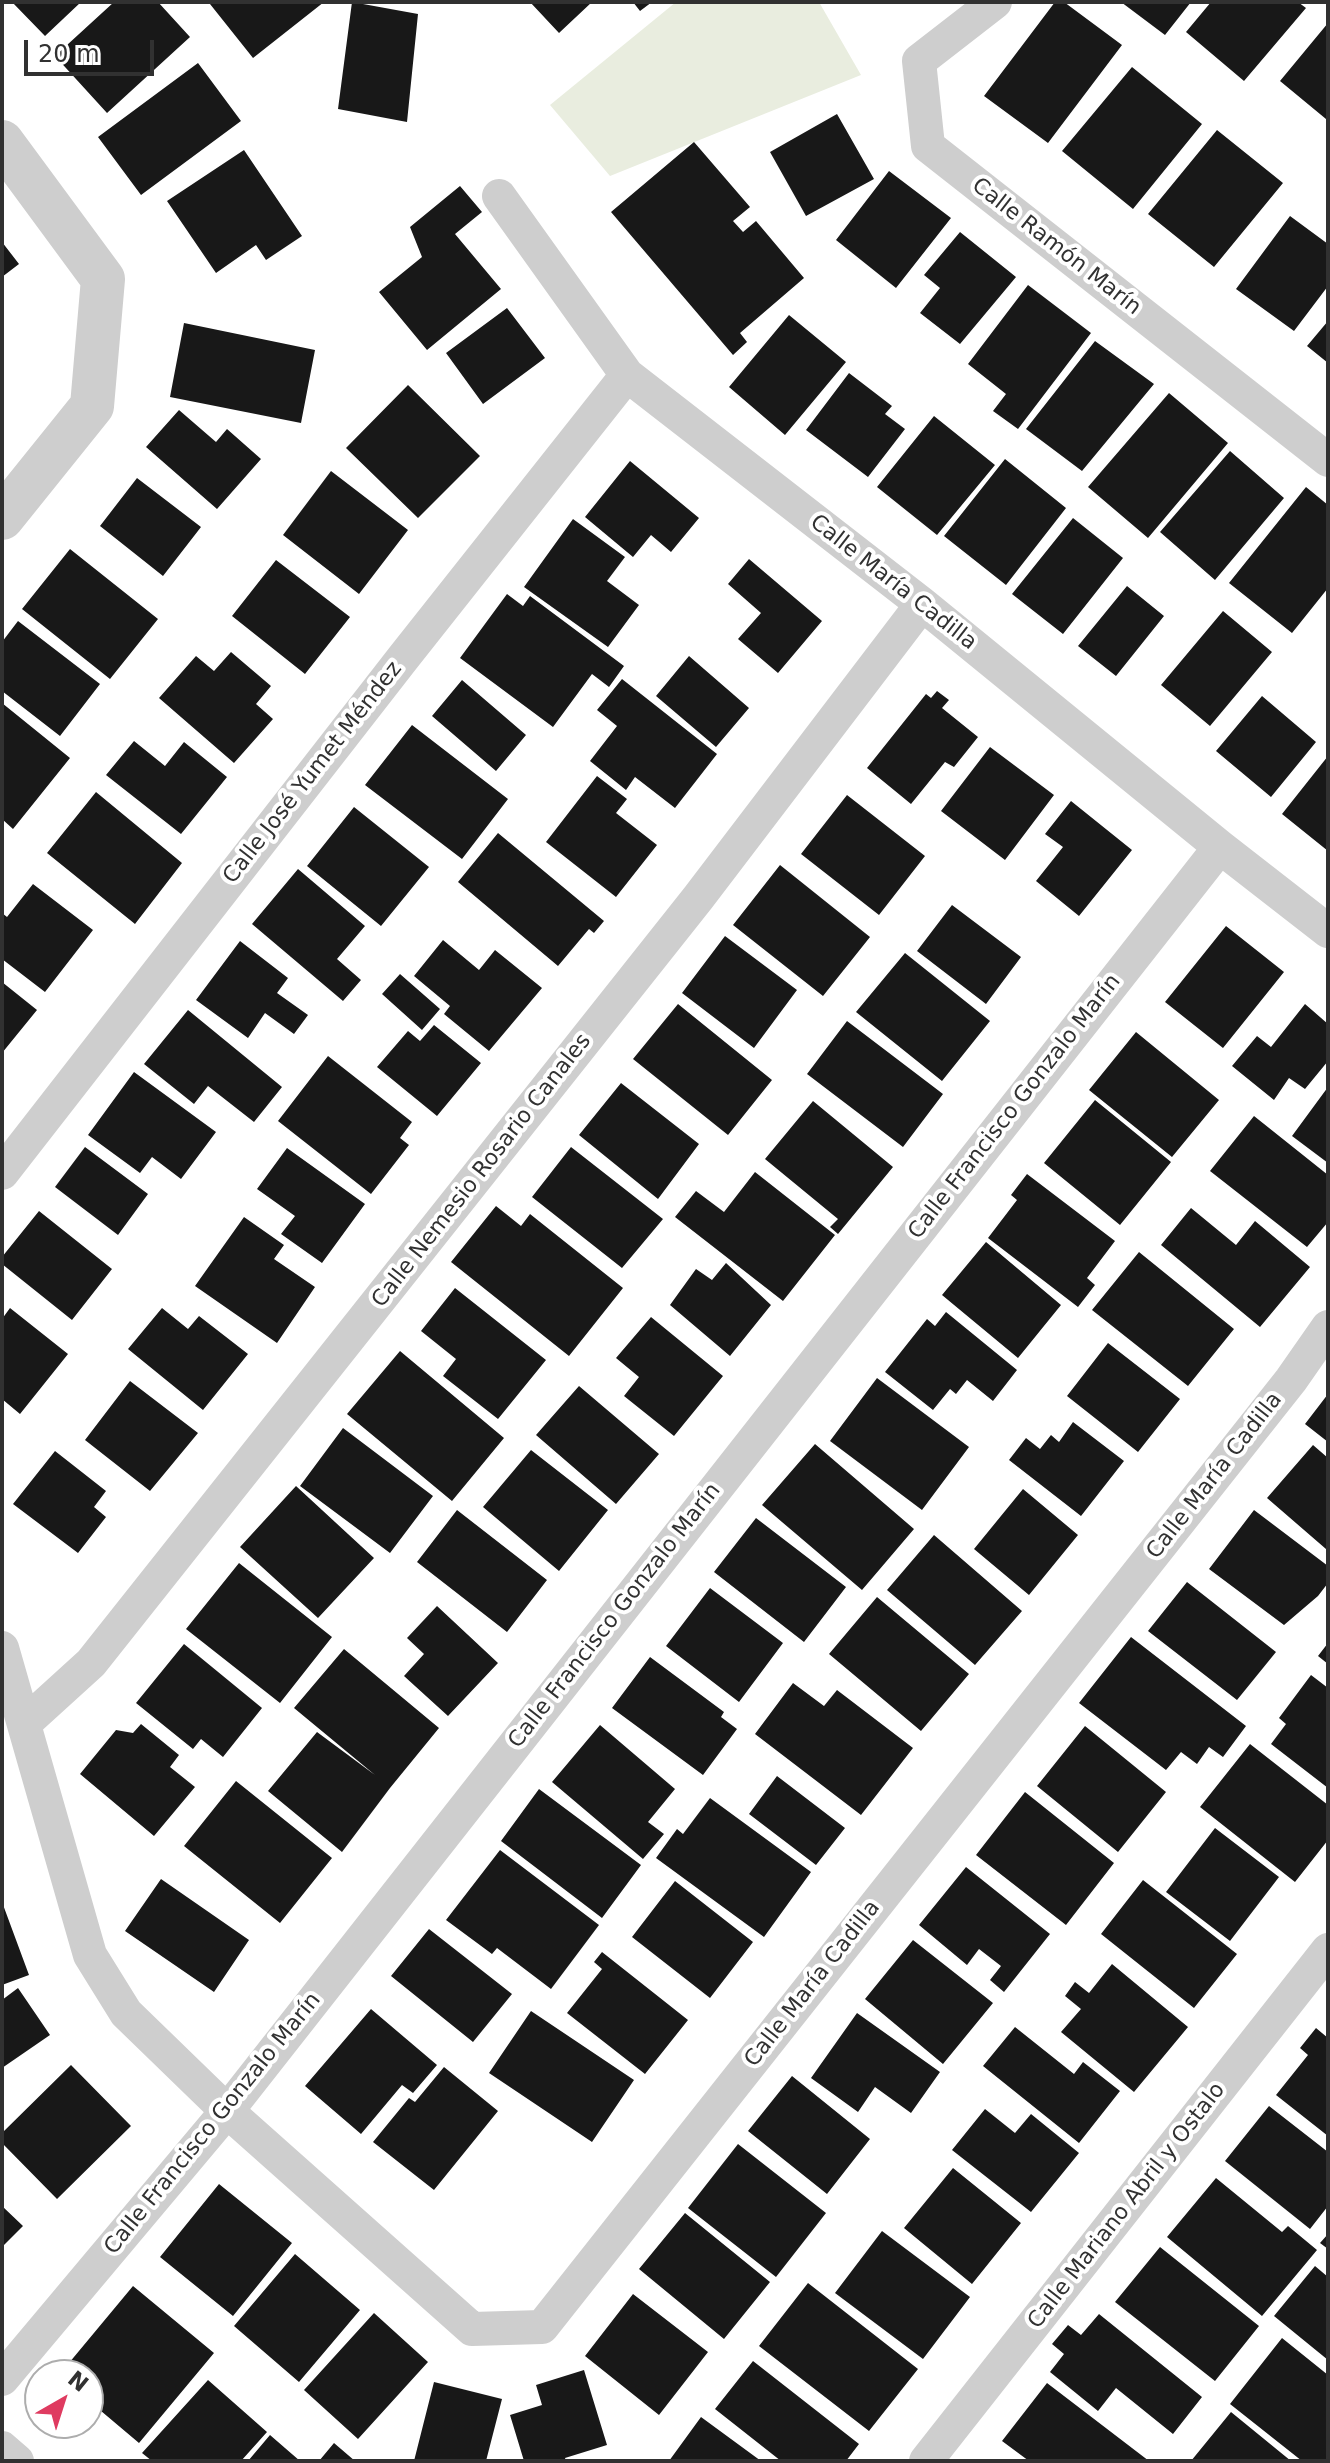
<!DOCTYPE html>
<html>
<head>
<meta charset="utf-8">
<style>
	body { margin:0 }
	#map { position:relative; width:1330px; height:2463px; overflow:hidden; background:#fff; font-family:"DejaVu Sans",sans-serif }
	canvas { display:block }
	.frame { position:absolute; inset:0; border:4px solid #313131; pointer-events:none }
	.north { position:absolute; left:24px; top:2359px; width:80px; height:80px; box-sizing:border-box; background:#fff; border:2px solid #adadad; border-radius:50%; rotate:39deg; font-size:22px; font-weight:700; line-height:32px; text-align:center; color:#313131 }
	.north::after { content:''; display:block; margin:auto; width:28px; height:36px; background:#df3b60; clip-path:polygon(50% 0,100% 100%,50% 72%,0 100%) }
	.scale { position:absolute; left:24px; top:40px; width:130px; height:36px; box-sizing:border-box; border:4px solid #313131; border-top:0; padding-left:10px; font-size:24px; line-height:28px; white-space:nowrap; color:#313131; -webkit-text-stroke:6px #fff; paint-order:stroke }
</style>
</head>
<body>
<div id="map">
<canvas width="1330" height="2463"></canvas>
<div class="frame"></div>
<div class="north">N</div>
<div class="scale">20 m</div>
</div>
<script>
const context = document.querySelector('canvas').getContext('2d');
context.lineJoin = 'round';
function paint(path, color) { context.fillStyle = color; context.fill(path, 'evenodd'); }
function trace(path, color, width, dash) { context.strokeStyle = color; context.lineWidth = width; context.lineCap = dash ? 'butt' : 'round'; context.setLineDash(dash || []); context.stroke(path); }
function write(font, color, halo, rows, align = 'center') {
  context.font = font + ' "DejaVu Sans",sans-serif'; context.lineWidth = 8; context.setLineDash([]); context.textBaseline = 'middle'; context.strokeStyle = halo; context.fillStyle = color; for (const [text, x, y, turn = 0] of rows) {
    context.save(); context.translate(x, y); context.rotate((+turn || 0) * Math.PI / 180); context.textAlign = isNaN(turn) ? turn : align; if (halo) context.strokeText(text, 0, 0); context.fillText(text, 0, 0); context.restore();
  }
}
const green = new Path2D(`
	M676,2H819L861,75L610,176L550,105Z`);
const building = new Path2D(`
	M12,2H81L45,36Z
	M114,2H158L190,37L107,113L55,56Z
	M213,2H324L253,58L210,4Z
	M352,2L418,14L407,122L338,109Z
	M530,2H592L559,33Z
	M633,2H652L640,11Z
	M1055,2H1064L1122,45L1048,143L984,96Z
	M1121,2H1191L1165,35Z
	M1211,2H1298L1306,8L1244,81L1186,32Z
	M1328,23V117L1326,119L1280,81Z
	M198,63L241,121L141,195L98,137Z
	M1132,67L1202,124L1133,209L1062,151Z
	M837,114L874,179L806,216L770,152Z
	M1217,130L1283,183L1214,267L1148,214Z
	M694,142L750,207L733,221L743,232L756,221L804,278L740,333L747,342L733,355L611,212Z
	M244,150L302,236L266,260L256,245L216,273L167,201Z
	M889,171L951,218L896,288L836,240Z
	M460,186L482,212L455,234L501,289L427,350L379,292L422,257L410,227Z
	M1290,216L1328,244V286L1294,331L1236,289Z
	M960,232L1016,277L960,344L920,313L940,288L924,275Z
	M2,242L19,264L2,277Z
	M1028,285L1091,333L1018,429L993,411L1006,394L968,364Z
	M507,308L545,358L483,404L446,353Z
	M789,315L846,362L785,435L729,387Z
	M1328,321V363L1307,346Z
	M184,323L315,350L301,423L170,397Z
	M1095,341L1154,384L1082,471L1026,429Z
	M849,373L892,406L885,414L905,429L868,477L806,430Z
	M408,385L480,456L418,518L346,448Z
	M1169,393L1228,443L1148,538L1088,487Z
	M179,410L216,442L227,429L261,459L217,509L146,447Z
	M934,416L995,465L937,535L877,487Z
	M1230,451L1284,498L1215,580L1160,532Z
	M1005,459L1066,508L1006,585L944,536Z
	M630,461L699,518L671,552L651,535L633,557L585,517Z
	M331,471L408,530L359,594L283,535Z
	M137,478L201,527L163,576L100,526Z
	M1306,487L1328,505V588L1292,633L1229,583Z
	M1073,518L1123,558L1063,634L1012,594Z
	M573,519L625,557L607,581L639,605L608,647L524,587Z
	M70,549L158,619L110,679L22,609Z
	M749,559L822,621L778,673L738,639L761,613L728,584Z
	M276,560L350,617L305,674L232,616Z
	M1127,586L1164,616L1116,676L1078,646Z
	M507,594L523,606L530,596L624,666L609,687L592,674L553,727L460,658Z
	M1223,611L1272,652L1210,726L1161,685Z
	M18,621L100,684L60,736L2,691V642Z
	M231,652L271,686L256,704L273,719L234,763L159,698L196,656L214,671Z
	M689,656L749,708L716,747L656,696Z
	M622,679L717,754L675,808L635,777L626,790L590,761L617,726L597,710Z
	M462,680L526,735L496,771L432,716Z
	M937,691L949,700L942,708L978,737L954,767L945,762L911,804L867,768L926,694L931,698Z
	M1262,696L1316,742L1271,797L1216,751Z
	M2,703L70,758L13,829L2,819Z
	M412,725L508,799L462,859L365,785Z
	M134,741L165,766L184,742L227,777L181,834L106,775Z
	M990,747L1054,795L1005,860L941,811Z
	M1328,756V851L1282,814Z
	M597,776L627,799L616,813L657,845L616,897L546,842Z
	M96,792L182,863L135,924L47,853Z
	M847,795L925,856L879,915L801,854Z
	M1071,801L1132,850L1079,916L1036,881L1063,847L1045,834Z
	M354,807L429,867L381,926L307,866Z
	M498,833L604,921L594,933L589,929L558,966L458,882Z
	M780,865L870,937L823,996L733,925Z
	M298,869L365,926L337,959L361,980L343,1001L252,924Z
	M33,884L93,930L45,992L2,959V913L7,917Z
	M952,905L1021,957L986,1004L917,951Z
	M1226,926L1284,972L1223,1048L1165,1002Z
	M725,936L797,990L754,1048L682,993Z
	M443,940L479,970L495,950L542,988L489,1051L444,1014L450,1006L414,976Z
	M240,941L288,978L277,993L308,1015L294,1034L265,1013L248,1038L196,1000Z
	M905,953L990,1021L942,1081L856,1012Z
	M400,974L440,1009L422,1030L382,994Z
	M2,982L37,1010L2,1053Z
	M678,1004L772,1080L728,1135L633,1059Z
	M1305,1004L1328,1024V1061L1305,1089L1289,1078L1274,1100L1232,1066L1257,1036L1271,1047Z
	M188,1010L282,1087L254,1122L208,1086L194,1104L144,1064Z
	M847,1021L943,1094L903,1147L807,1074Z
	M434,1025L481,1063L437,1116L377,1067L408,1031L420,1041Z
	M1136,1032L1219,1100L1172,1157L1089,1090Z
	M328,1056L412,1122L400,1138L409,1145L371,1194L278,1121Z
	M134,1072L216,1132L181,1179L152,1157L140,1173L88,1135Z
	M621,1083L699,1144L658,1199L579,1135Z
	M1328,1087V1163L1292,1136Z
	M1095,1100L1171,1162L1120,1225L1044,1163Z
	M813,1101L893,1167L838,1234L830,1227L838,1219L765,1159Z
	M1254,1116L1328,1175V1222L1307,1247L1210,1171Z
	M85,1147L148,1194L118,1235L55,1187Z
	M571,1147L663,1219L622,1268L532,1197Z
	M287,1148L365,1204L322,1263L281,1234L295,1216L257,1189Z
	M755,1172L835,1235L783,1301L675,1217L696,1191L724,1212Z
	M1027,1174L1115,1241L1087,1278L1095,1285L1078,1307L988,1238L1017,1200L1011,1195Z
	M496,1206L521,1226L530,1214L623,1288L569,1356L451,1262Z
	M1191,1208L1236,1245L1255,1221L1310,1267L1260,1327L1161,1245Z
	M39,1211L112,1269L72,1320L2,1264V1257Z
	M244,1217L284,1245L274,1259L315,1287L277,1343L195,1286Z
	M986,1242L1061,1305L1018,1358L942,1295Z
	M1139,1252L1234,1329L1188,1386L1092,1310Z
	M726,1263L771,1305L730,1356L670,1305L696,1269L712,1280Z
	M455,1288L546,1360L498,1419L443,1376L456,1359L421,1331Z
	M10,1308L68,1354L20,1414L2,1399V1319Z
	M162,1308L188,1329L199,1316L248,1354L203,1410L128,1349Z
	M946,1312L1017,1370L993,1401L967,1380L956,1394L950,1389L933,1410L885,1372L927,1319L935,1326Z
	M651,1317L723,1376L674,1436L624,1396L639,1377L616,1358Z
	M1108,1343L1180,1399L1138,1452L1067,1396Z
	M400,1351L504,1438L452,1501L347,1414Z
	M877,1378L969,1447L922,1510L830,1441Z
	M130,1381L198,1433L150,1491L85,1440Z
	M579,1386L659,1454L616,1504L536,1435Z
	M1328,1394V1442L1305,1424Z
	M1073,1422L1124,1461L1081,1516L1009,1460L1026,1438L1040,1449L1051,1435L1059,1442Z
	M343,1428L433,1496L390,1553L300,1486Z
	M815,1444L914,1529L862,1590L762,1505Z
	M1313,1445L1328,1458V1546L1326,1549L1267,1498Z
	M531,1450L608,1510L559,1571L483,1507Z
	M55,1451L106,1491L94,1507L106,1517L78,1553L13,1504Z
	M296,1486L374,1558L318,1618L240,1547Z
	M1023,1489L1078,1535L1029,1595L974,1549Z
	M457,1510L547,1580L507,1632L417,1562Z
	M1254,1510L1328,1566V1583L1318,1596L1284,1625L1209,1569Z
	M756,1518L846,1587L804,1642L714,1572Z
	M934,1535L1022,1611L975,1665L887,1590Z
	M239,1563L332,1637L280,1703L186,1629Z
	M1187,1582L1276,1652L1237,1700L1148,1631Z
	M710,1588L783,1643L739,1702L666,1646Z
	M877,1597L969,1674L921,1731L829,1654Z
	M437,1606L498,1663L448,1716L404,1676L424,1654L407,1638Z
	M1131,1637L1246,1726L1223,1757L1209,1747L1197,1764L1181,1752L1166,1770L1079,1703Z
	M1328,1643V1664L1318,1656Z
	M184,1644L262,1708L223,1757L201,1739L193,1749L136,1703Z
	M344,1649L439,1728L390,1788L342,1852L268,1791L317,1732L375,1775L294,1708Z
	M650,1657L724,1712L721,1717L737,1729L703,1775L612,1708Z
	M1311,1675L1328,1688V1788L1271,1744L1286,1724L1279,1718Z
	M793,1683L824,1706L837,1690L913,1748L861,1815L755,1734Z
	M141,1724L179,1755L170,1767L195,1787L154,1836L80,1774L116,1730L133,1733Z
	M600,1725L675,1789L648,1822L664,1834L643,1859L552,1782Z
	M1085,1726L1166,1792L1118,1852L1037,1786Z
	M1250,1744L1328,1805V1840L1295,1882L1200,1807Z
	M777,1776L845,1828L816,1865L749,1814Z
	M236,1781L332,1858L280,1923L184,1846Z
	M539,1789L641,1865L602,1918L501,1841Z
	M1025,1792L1114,1863L1066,1925L976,1855Z
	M710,1798L811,1872L764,1937L656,1858L677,1829L683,1834Z
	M1215,1828L1279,1877L1230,1941L1166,1892Z
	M500,1850L599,1925L551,1989L497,1948L492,1954L446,1920Z
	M966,1867L1050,1934L1004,1992L990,1980L1001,1966L979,1949L967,1965L919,1925Z
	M161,1879L249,1940L214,1992L125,1931Z
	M1143,1880L1237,1954L1194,2008L1101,1934Z
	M675,1881L753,1942L710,1998L632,1937Z
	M2,1902L29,1975L2,1985Z
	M429,1929L512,1994L473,2042L391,1976Z
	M913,1940L993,2003L943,2064L865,1999Z
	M602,1952L688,2020L645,2074L567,2013L602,1969L594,1962Z
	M1112,1964L1188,2027L1134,2092L1061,2032L1081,2009L1065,1996L1075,1982L1089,1993Z
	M18,1988L50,2035L2,2068V2000Z
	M371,2009L437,2065L413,2093L402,2085L361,2134L305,2086Z
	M531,2011L634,2080L592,2142L489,2073Z
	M857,2013L940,2072L911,2113L875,2087L858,2112L811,2078Z
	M1015,2027L1074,2074L1083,2062L1120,2091L1079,2143L983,2066Z
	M1316,2028L1328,2038V2136L1276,2095L1308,2055L1300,2048Z
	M71,2065L131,2126L57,2199L2,2143V2133Z
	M444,2067L498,2111L434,2190L373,2142L409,2098L415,2102Z
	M792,2076L870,2139L827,2194L748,2131Z
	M1269,2106L1328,2152V2206L1310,2229L1225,2161Z
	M985,2109L1015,2133L1031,2114L1079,2153L1031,2212L952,2150Z
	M738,2144L826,2213L776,2277L688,2208Z
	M953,2168L1021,2223L972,2284L904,2228Z
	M1216,2178L1282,2232L1288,2226L1317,2250L1262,2316L1167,2237Z
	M219,2184L292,2243L233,2316L160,2257Z
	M2,2206L23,2226L2,2247Z
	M685,2213L770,2282L724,2339L639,2269Z
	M882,2231L970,2297L923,2359L835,2293Z
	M1328,2234V2249L1320,2243Z
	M1160,2247L1259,2326L1215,2381L1115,2302Z
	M295,2254L360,2310L299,2382L234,2326Z
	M1315,2266L1328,2277V2360L1274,2316Z
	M808,2283L918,2369L869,2431L759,2346Z
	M133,2286L214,2353L139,2443L88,2400V2375H59Z
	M633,2294L708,2352L659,2415L585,2356Z
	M374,2313L428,2362L358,2439L304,2390Z
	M1099,2314L1202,2397L1173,2434L1116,2388L1098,2411L1050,2372L1064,2354L1052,2344L1068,2325L1081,2335Z
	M1282,2338L1328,2375V2461H1302L1230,2404Z
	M753,2361L859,2444L846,2461H781L715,2409Z
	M584,2370L607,2445L565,2458L566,2461H524L510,2415L542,2405L536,2385Z
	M208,2380L267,2432L241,2461H152L142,2453Z
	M434,2382L502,2399L486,2461H414Z
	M1047,2383L1149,2461H1029L1002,2441Z
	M1231,2412L1291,2461H1191Z
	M701,2417L761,2461H669Z
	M270,2435L300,2461H248Z
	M334,2443L355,2461H319Z`);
const minor = new Path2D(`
	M995,2L919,61L928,146L1328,460
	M499,196L627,375L922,604L1220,847L1328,931
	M2,1173L403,658L627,375
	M2,1648L90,1955L126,2013L227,2111L472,2329L542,2327L1291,1380L1328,1327
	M25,1723L91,1663L698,898L922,604
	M2,2379L227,2111L1220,847
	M2,2448L17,2461
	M926,2461L1328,1950`);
const tertiary = new Path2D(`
	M2,142L103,279L92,406L2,518`);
const streetNames = [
	["Calle Ramón Marín",1056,247,38],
	["Calle María Cadilla",893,583,38],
	["Calle José Yumet Méndez",313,773,-52],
	["Calle Francisco Gonzalo Marín",1015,1107,-52],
	["Calle Nemesio Rosario Canales",482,1171,-52],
	["Calle María Cadilla",1215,1476,-52],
	["Calle Francisco Gonzalo Marín",615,1616,-52],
	["Calle María Cadilla",813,1984,-52],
	["Calle Francisco Gonzalo Marín",213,2124,-51],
	["Calle Mariano Abril y Ostalo",1127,2206,-52]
];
paint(green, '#e9eddf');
paint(building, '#181818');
trace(minor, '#cecece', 34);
trace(tertiary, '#cecece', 44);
write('22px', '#313131', '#fff', streetNames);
</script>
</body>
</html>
